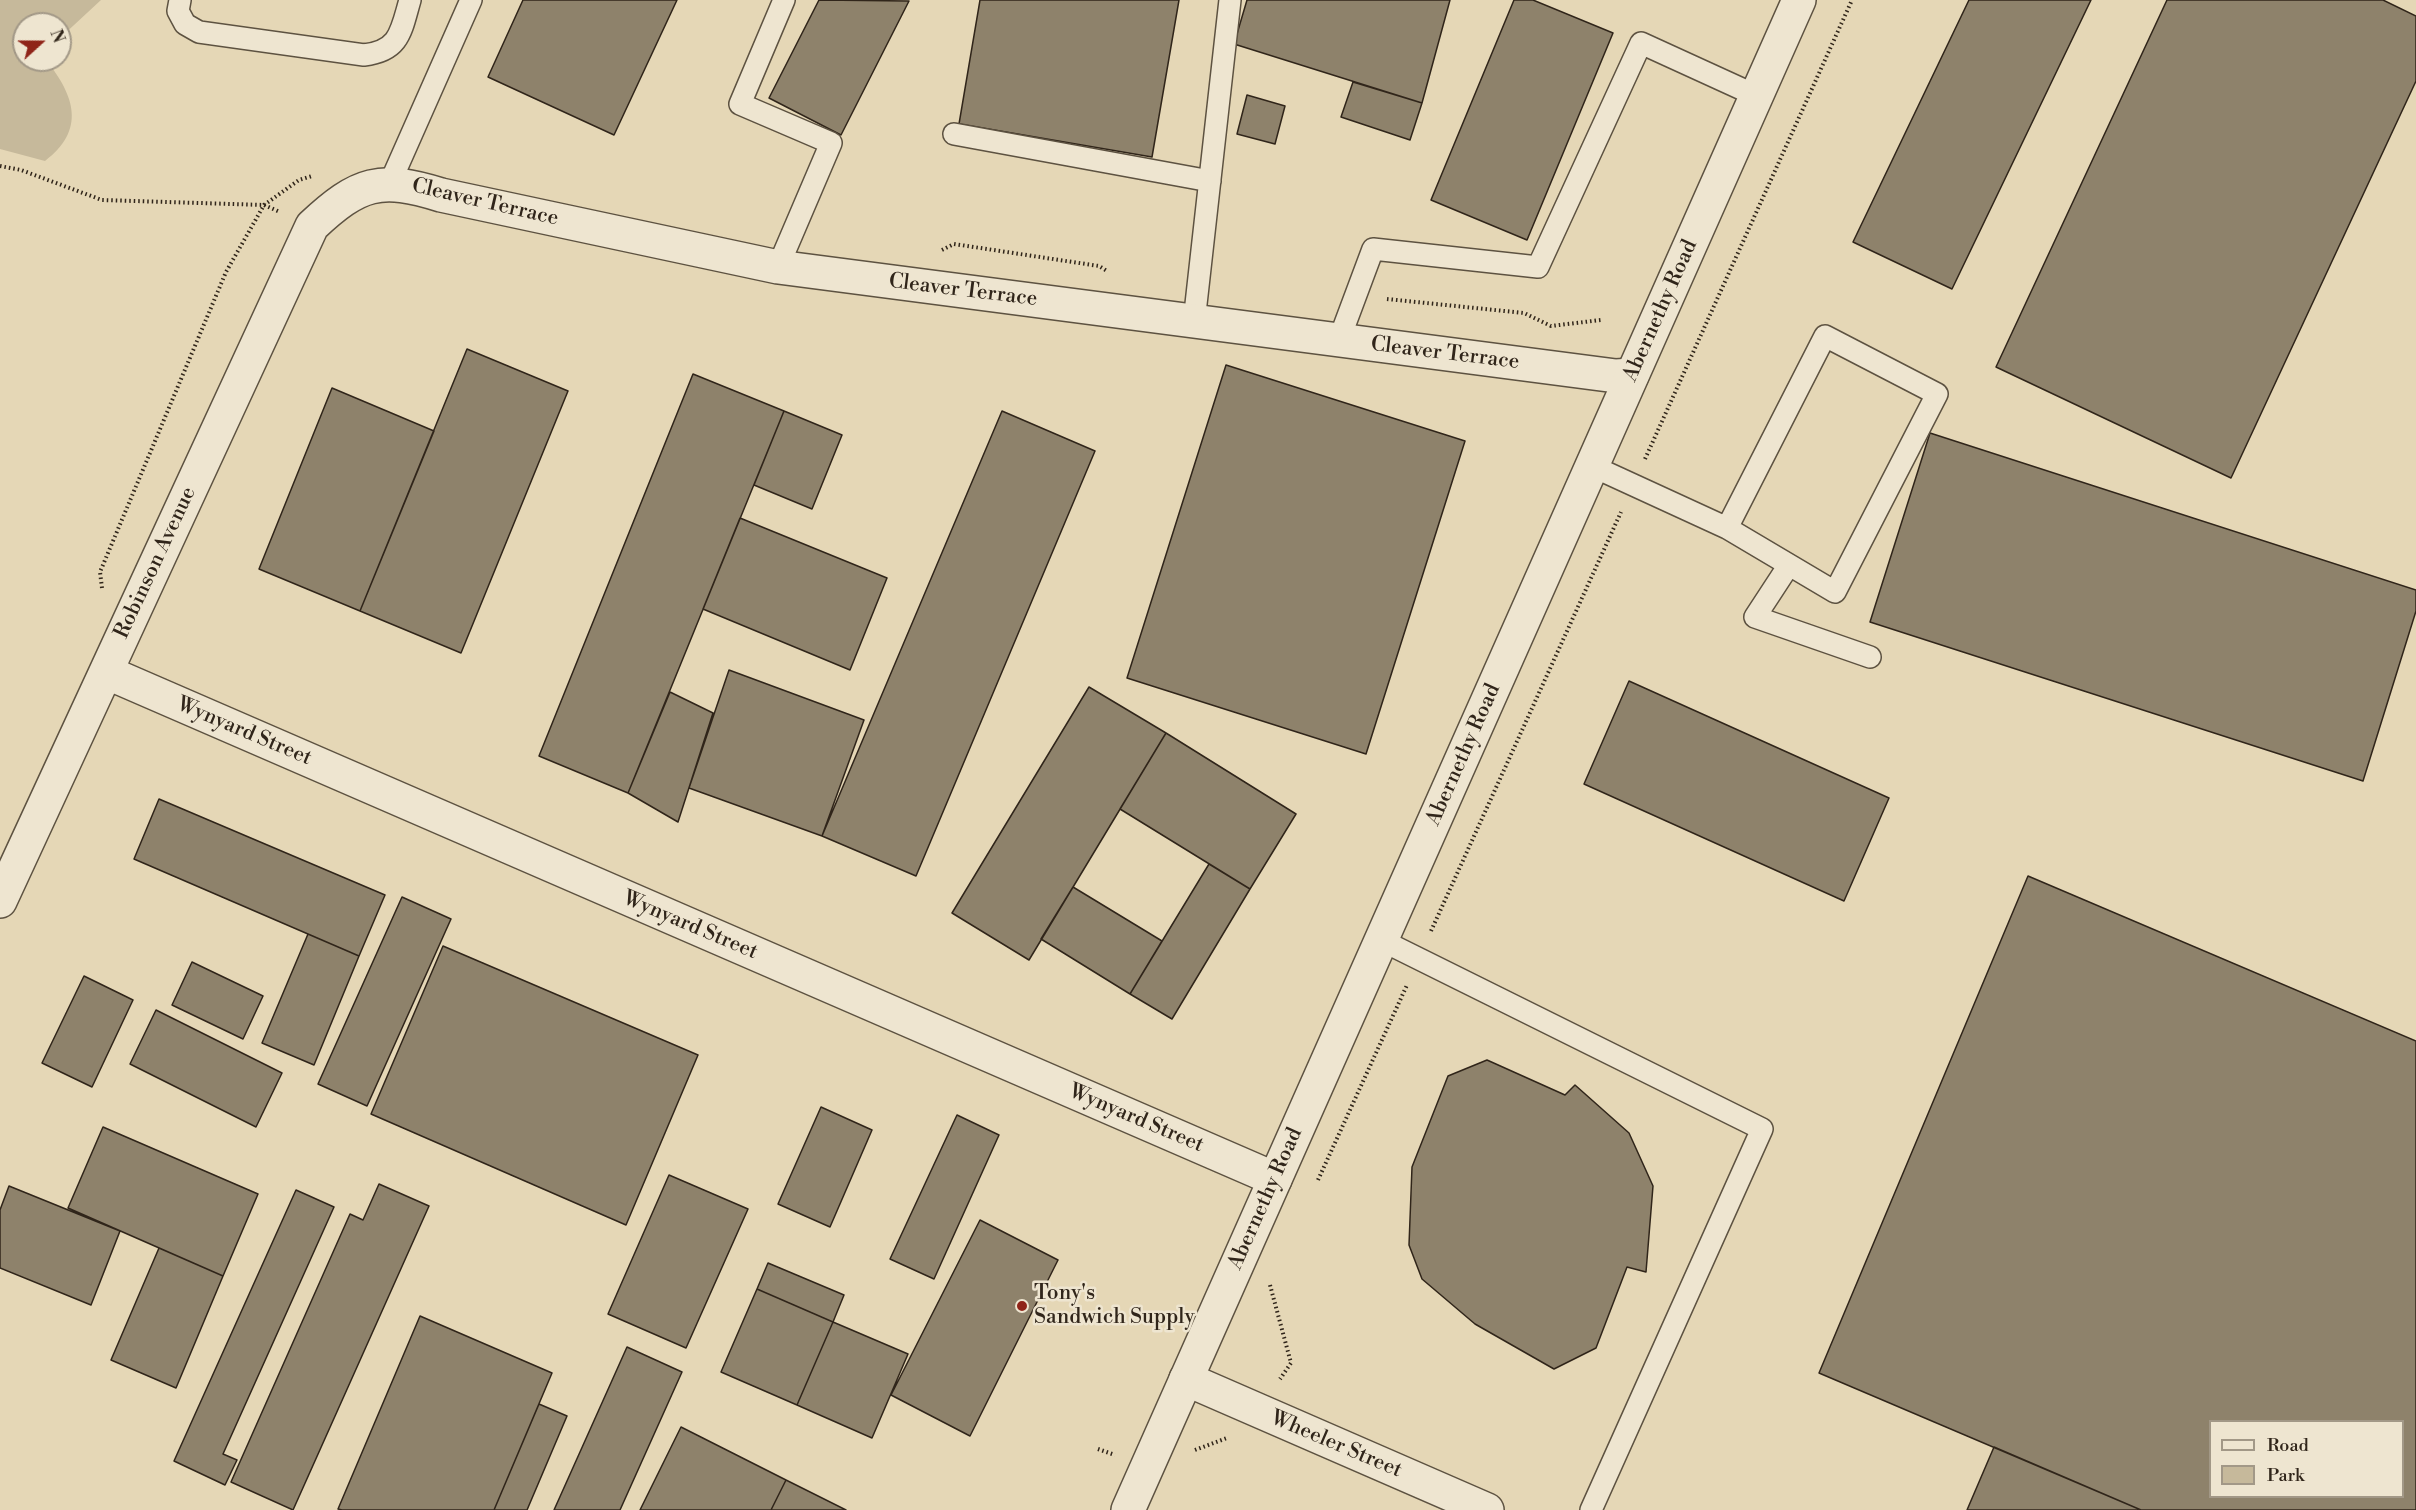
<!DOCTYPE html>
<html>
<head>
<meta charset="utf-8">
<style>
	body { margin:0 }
	#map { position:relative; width:2416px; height:1510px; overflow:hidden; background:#e5d7b6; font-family:"Libre Bodoni",serif }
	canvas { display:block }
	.legend { position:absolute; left:2209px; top:1420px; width:195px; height:78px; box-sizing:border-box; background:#eee5d0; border:2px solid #a29887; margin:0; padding:8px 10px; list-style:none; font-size:18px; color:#30251a }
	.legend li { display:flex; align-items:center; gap:12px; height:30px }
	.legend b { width:30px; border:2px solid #a29887 }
	.north { position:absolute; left:12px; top:12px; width:60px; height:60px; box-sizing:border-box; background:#eee5d0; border:2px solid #a29887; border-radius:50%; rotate:69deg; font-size:16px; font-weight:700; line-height:24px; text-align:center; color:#30251a }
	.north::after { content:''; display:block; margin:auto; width:21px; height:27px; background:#8f2418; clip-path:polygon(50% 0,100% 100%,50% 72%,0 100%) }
</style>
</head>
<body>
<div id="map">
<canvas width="2416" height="1510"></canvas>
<ul class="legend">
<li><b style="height:8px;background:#eee5d0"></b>Road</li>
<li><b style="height:16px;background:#c6b99b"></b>Park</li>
</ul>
<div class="north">N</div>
</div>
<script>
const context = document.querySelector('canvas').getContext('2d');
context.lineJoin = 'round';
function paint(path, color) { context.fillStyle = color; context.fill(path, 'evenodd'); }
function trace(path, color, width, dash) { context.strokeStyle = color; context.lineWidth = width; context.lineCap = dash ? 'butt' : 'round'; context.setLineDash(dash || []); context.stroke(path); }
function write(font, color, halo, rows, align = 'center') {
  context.font = font + ' "Libre Bodoni",serif'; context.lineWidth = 5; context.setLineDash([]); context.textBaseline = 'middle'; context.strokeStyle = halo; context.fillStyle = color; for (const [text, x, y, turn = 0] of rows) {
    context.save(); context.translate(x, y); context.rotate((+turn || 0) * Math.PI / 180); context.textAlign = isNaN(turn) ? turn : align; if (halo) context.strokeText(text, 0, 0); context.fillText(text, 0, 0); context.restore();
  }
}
const green = new Path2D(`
	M0,0H101L60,38V24H24V60H46C75,96 86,130 45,161L0,149Z`);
const building = new Path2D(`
	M523,0H677L614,135L488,77Z
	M819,0L909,1L841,135L769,98Z
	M980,0H1179L1152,157L959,124Z
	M1247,0H1450L1422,103L1234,44Z
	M1514,0H1533L1613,33L1527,240L1431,200Z
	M1969,0H2091L1952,289L1853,242Z
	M2167,0H2383L2416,16V81L2231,478L1996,367Z
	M1353,82L1422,103L1410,140L1341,117Z
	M1247,95L1285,106L1275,144L1237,134Z
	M467,349L568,391L461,653L360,611Z
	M1226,365L1465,441L1366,754L1127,678Z
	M693,374L784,411L628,793L539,756Z
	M332,388L434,431L360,611L259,569Z
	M784,411L842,435L812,509L754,485Z
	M1002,411L1095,451L916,876L822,836Z
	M1930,433L2416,590V611L2363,781L1870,622Z
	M740,518L887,578L850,670L703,609Z
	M729,670L864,720L822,836L689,788Z
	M1629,681L1889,798L1844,901L1584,784Z
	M1089,687L1166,733L1029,960L952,913Z
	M670,692L713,713L678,822L628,793Z
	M1166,733L1296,814L1250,889L1120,809Z
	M159,799L385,895L359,956L134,859Z
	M1209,864L1250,889L1172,1019L1130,994Z
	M2028,876L2416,1041V1510H2141L1819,1373ZM2210,1422H2402V1496H2210Z
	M1073,887L1162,941L1130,994L1041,939Z
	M402,897L451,919L367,1106L318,1084Z
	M308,934L359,956L314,1065L262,1043Z
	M443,946L698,1055L626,1225L371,1114Z
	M192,962L263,996L243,1039L172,1005Z
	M84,976L133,1000L92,1087L42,1063Z
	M156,1010L282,1073L256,1127L130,1064Z
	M1487,1060L1565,1095L1575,1085L1629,1133L1653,1186L1646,1272L1627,1267L1596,1348L1554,1369L1475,1324L1422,1279L1409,1245L1412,1167L1448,1076Z
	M821,1107L872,1130L830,1227L778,1204Z
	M957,1115L999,1135L934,1279L890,1259Z
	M103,1127L258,1194L223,1276L68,1208Z
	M669,1175L748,1209L686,1348L608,1314Z
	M379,1184L429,1206L293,1510L231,1482L350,1214L363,1220Z
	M9,1186L120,1231L91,1305L0,1268V1210Z
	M296,1190L334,1207L223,1454L237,1460L225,1485L174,1461Z
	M980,1220L1058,1260L970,1436L891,1395Z
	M159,1248L223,1276L176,1388L111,1360Z
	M768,1263L844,1295L833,1322L757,1289Z
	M757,1289L833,1322L797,1405L721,1372Z
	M420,1316L552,1373L494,1510H342L338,1509Z
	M833,1322L908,1354L872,1438L797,1405Z
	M627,1347L682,1372L620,1510H554Z
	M539,1404L567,1416L527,1510H494Z
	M681,1427L786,1480L771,1510H640Z
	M1994,1447L2141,1510H1967Z
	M786,1480L846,1510H771Z`);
const path = new Path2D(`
	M0,166L21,170L102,200L264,205L280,212
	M942,250L954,244L1099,266L1107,271
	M1387,299L1524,313L1551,326L1601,320
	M1645,459L1852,0
	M102,588L100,572L226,272L264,205L299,180L312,176
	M1431,931L1621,512
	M1318,1180L1407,985
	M1270,1285L1291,1363L1280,1379
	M1098,1449L1115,1455
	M1195,1450L1227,1438`);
const service = new Path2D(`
	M180,0L178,11L185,24L199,32L364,55C400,51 401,31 410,0
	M954,134L1210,181
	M390,183L471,0
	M778,267L831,143L740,104L784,0
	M1194,322L1230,0
	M1339,340L1373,249L1538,267L1641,43L1757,96
	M1592,466L1727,528L1835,592L1937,394L1825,336L1727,528
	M1789,565L1755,617L1870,657
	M1381,940L1762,1129L1591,1510`);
const minor = new Path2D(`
	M106,672L1275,1179
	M0,901L312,226C359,182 380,176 441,195L778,267L1616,376L1632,375
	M1186,1379L1487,1510`);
const tertiary = new Path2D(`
	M1128,1510L1799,0`);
const markers = [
	[1022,1306,6,"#8f2418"]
];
const streetNames = [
	["Cleaver Terrace",485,203,13],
	["Cleaver Terrace",963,291,7],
	["Abernethy Road",1661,311,-66],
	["Cleaver Terrace",1445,354,7],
	["Robinson Avenue",156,563,-65],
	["Wynyard Street",244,732,23],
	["Abernethy Road",1464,755,-66],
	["Wynyard Street",690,926,23],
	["Wynyard Street",1136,1119,23],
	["Abernethy Road",1266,1199,-66],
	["Wheeler Street",1336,1445,23]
];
const poiNames = [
	["Tony's",1034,1294],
	["Sandwich Supply",1034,1318]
];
paint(green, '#c6b99b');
paint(building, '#8e826b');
trace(building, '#30251a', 1.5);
trace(service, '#5d5241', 24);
trace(minor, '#5d5241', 36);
trace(tertiary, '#5d5241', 36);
trace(path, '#30251a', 4, [1.5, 3]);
trace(service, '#eee5d0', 21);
trace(minor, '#eee5d0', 33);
trace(tertiary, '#eee5d0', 33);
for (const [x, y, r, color] of markers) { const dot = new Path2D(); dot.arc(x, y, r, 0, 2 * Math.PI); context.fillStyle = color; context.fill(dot); trace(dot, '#eee5d0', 2); }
write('21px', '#30251a', '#eee5d0', streetNames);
write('21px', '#30251a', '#eee5d0', poiNames, 'left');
</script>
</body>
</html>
